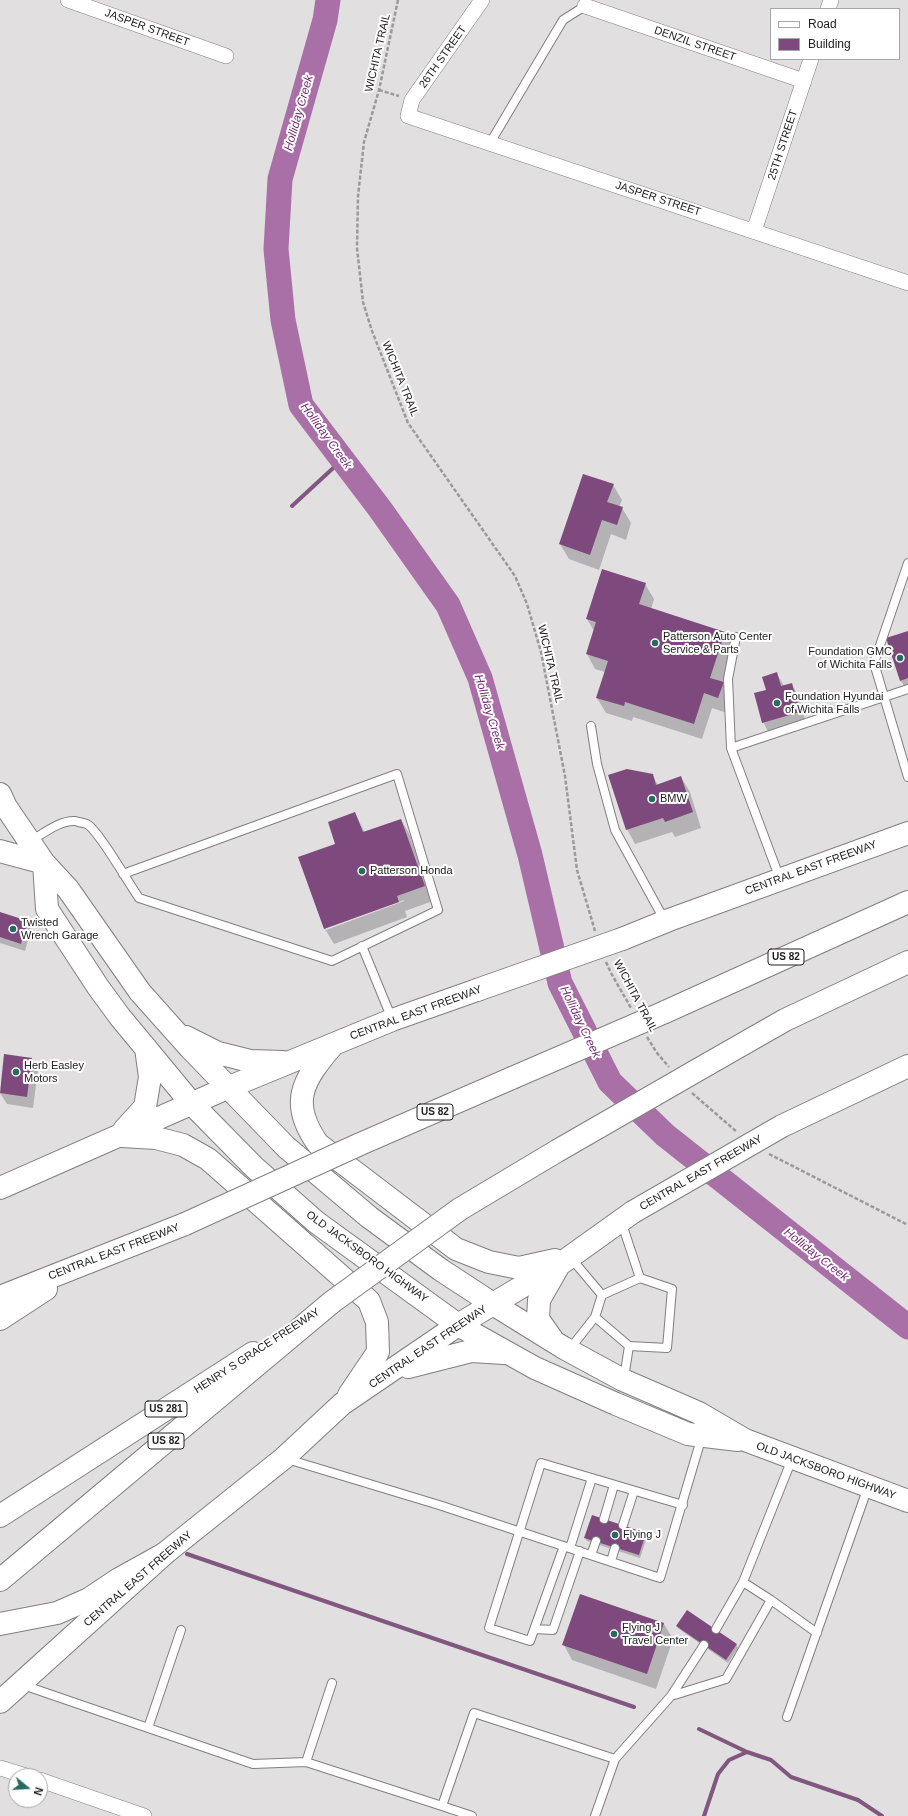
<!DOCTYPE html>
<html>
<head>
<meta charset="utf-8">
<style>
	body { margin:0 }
	#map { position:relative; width:908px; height:1816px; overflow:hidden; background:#e2dfe1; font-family:Arial,sans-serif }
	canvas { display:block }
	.legend { position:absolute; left:770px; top:8px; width:130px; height:52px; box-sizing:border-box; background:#fff; border:1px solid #a6a6a6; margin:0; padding:5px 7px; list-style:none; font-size:12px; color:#212121 }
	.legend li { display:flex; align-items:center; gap:8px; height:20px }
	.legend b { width:20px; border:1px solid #a6a6a6 }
	.north { position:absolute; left:8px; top:1768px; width:40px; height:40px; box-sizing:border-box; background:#fff; border:1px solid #a6a6a6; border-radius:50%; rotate:108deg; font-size:11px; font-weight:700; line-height:16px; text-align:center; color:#212121 }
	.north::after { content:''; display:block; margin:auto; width:14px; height:18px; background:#276b5e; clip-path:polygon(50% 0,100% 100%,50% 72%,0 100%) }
</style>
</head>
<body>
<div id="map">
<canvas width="908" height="1816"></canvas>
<ul class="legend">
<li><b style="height:5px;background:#fff"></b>Road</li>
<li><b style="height:11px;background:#7e497d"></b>Building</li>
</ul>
<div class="north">N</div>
</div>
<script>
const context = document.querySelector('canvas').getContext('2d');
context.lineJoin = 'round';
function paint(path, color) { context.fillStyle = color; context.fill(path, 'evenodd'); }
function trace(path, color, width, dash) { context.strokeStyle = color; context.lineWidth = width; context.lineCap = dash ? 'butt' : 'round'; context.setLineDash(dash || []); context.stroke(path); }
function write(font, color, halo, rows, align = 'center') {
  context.font = font + ' Arial,sans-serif'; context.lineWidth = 4; context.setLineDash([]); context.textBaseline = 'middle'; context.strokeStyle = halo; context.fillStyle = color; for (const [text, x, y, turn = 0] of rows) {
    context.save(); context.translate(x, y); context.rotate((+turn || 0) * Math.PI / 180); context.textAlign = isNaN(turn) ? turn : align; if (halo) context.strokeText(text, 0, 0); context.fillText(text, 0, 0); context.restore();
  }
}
const shadow = new Path2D(`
	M613,485L622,500L619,507L622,508L631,523L626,540L611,534L599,570L569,559L560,544Z
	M645,584L654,599L651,609L725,633L733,648L722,683L732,698L727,713L712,708L702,739L633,717L632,721L606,713L597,698L605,672L595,669L587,654L594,631L587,619Z
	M908,632V692L901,681Z
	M777,674L784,686L791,684L798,695L806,723L769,733L763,722L767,691Z
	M652,775L658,785L681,777L690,792L701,828L675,837L672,832L635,844L627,829Z
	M355,813L365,833L401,820L410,835L433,901L405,911L407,917L334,944L325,929L299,858L337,844ZM404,900V901L326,930V928Z
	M0,913L27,922L31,929L25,951L0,943Z
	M32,1059L38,1070L33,1108L7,1104L0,1093Z
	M645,1534L647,1537L640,1558L587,1541L585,1537Z
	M580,1596L664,1624L673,1639L656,1689L572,1660L564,1645Z
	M677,1626L736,1644L738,1648L728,1663L679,1629Z`);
const stream = new Path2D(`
	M292,506L343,459
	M187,1554L634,1707
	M699,1729L747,1752
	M704,1816L718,1774L729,1760L747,1752L771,1760L791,1777L858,1800L882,1816`);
const river = new Path2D(`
	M328,0L325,20L280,179L276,249L283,320L301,405L380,509L448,605L480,678L530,855L560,983L610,1082L665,1135L908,1327`);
const building = new Path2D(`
	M583,474L614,484L607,502L623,507L617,525L602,520L590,555L559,544Z
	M602,569L646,583L639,604L725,632L710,678L724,682L718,698L704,693L694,724L625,702L624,706L596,698L608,661L586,654L596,622L586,619Z
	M908,631V678L900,681L886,638Z
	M777,672L781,686L792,683L800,712L762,723L754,693L766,690L762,677Z
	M627,769L653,774L656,785L681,776L693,812L665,822L663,818L626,830L608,775Z
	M355,812L363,832L401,819L425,886L397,896L399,902L324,929L298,857L335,844L328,822Z
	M0,912L28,921L21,944L0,937Z
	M4,1054L32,1058L27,1097L0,1093Z
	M592,1515L646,1533L639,1555L584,1538Z
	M580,1594L664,1623L647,1674L562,1645Z
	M687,1610L737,1644L726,1660L676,1626Z`);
const path = new Path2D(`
	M398,0L379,90L364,142L358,196L357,248L363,302L372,331L408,423L515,576L527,604L541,652L565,776L577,870L595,931
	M379,90L399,96
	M606,962L611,973L631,1008
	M647,1037L657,1053L669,1067
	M692,1093L737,1132
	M769,1154L908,1225`);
const lane = new Path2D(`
	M490,143L563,20L585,6
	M908,563L874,663L908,777
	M736,637L728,679L731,748L780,879
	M591,726L597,764L615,830L665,921
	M731,748L908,689
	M30,841C43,834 60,820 75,821C78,822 84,823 87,824C99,831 129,884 139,898L332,961L438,910L397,774L123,874
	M362,946L392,1019
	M621,1221L640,1278L672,1289L667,1348L629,1346L624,1378
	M570,1257L602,1295
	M629,1346L595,1317L602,1295L640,1278
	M569,1350L595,1317
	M287,1459L439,1505L660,1578L702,1436
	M604,1519L614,1485
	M623,1525L634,1491
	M564,1546L530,1641L489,1628L541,1463L683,1505
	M570,1548L592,1478
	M591,1555L596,1541
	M611,1561L615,1548
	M771,1600L817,1633
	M535,1629L553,1630L580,1551
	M716,1629L743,1582L792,1459
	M23,1685L253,1764L306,1762L442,1806
	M671,1696L726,1679L771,1600L743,1582
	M787,1717L868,1487
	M148,1728L181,1630
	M306,1762L332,1683
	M472,1816L442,1806L474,1713L615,1759
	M595,1816L615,1759L671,1696L704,1645`);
const street = new Path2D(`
	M68,0L226,56
	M482,0L412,100L408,116L908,283
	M585,6L804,81
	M828,9L831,0
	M754,231L811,59
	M0,1768L26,1776
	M40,1780L144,1816`);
const secondary = new Path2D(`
	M0,794L6,807L44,863L68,889L140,992L190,1048L286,1147L369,1217L441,1270L493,1304L564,1348L623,1380L699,1413L745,1440L908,1501
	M0,851L44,863
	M44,863L47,909L98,987L120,1017L192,1104L254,1167L316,1222L458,1325L535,1368L616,1404L688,1434L738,1440
	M622,939L669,920L908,833
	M186,1037L218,1053L250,1061L283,1062
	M332,1046C302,1081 289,1103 318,1144L456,1249L489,1262L519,1268L555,1260
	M782,1126L908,1066
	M124,1130L145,1107L150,1077L146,1048
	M122,1136L156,1138L183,1145L208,1159L369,1301L377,1322L378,1352L349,1395
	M0,1188L227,1088L392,1020L477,990
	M552,1339L538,1319L539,1300L559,1265
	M408,1367L471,1351L504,1353
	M0,1702L164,1554L284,1458L342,1404L458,1325L563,1262L633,1212`);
const highway = new Path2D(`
	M665,1012L908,902
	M708,1064L785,1020L908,962
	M358,1145L512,1078
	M460,1209L557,1151
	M0,1297L185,1224
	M0,1319L46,1289
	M0,1516L253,1353
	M0,1580L332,1302
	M0,1624L57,1613L89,1599L119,1579L164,1554`);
const secondaryBridge = new Path2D(`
	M477,990L622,939
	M633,1212L782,1126`);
const highwayBridge = new Path2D(`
	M512,1078L665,1012
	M557,1151L708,1064
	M185,1224L358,1145
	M332,1302L460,1209`);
const markers = [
	[655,643,4,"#276b5e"],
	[900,658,4,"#276b5e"],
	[777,703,4,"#276b5e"],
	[652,799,4,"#276b5e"],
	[362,871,4,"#276b5e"],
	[13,929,4,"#276b5e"],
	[16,1072,4,"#276b5e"],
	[615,1535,4,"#276b5e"],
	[614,1634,4,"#276b5e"]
];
const shields = [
	[786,957,36],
	[435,1112,36],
	[166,1409,42],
	[166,1441,36]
];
const shieldNames = [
	["US 82",786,957],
	["US 82",435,1112],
	["US 281",166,1409],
	["US 82",166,1441]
];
const streetNames = [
	["JASPER STREET",147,28,20],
	["DENZIL STREET",695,44,19],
	["WICHITA TRAIL",378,53,-77],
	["26TH STREET",443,57,-55],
	["25TH STREET",783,145,-72],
	["JASPER STREET",658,199,18],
	["WICHITA TRAIL",400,379,68],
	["WICHITA TRAIL",550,664,77],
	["CENTRAL EAST FREEWAY",811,868,-20],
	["WICHITA TRAIL",635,996,62],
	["CENTRAL EAST FREEWAY",416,1013,-20],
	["CENTRAL EAST FREEWAY",701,1173,-30],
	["CENTRAL EAST FREEWAY",114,1252,-21],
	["OLD JACKSBORO HIGHWAY",367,1257,36],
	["CENTRAL EAST FREEWAY",428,1347,-34],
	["HENRY S GRACE FREEWAY",257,1351,-33],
	["OLD JACKSBORO HIGHWAY",826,1471,20],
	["CENTRAL EAST FREEWAY",138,1579,-41]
];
const poiNames = [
	["Patterson Auto Center",663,637],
	["Service & Parts",663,650],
	["Foundation GMC",892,652,"right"],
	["of Wichita Falls",892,665,"right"],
	["Foundation Hyundai",785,697],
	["of Wichita Falls",785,710],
	["BMW",660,799],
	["Patterson Honda",370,871],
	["Twisted",21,923],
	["Wrench Garage",21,936],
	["Herb Easley",24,1066],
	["Motors",24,1079],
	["Flying J",623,1535],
	["Flying J",622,1628],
	["Travel Center",622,1641]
];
const waterNames = [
	["Holliday Creek",299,113,-74],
	["Holliday Creek",326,436,54],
	["Holliday Creek",489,712,73],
	["Holliday Creek",580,1022,64],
	["Holliday Creek",816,1255,38]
];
paint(shadow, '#0003');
trace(stream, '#80587f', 4);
trace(river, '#a970a7', 25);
paint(building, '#7e497d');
trace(lane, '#817f81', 10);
trace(street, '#817f81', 16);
trace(secondary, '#817f81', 24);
trace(highway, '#817f81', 24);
trace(path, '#9b999b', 2.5, [4, 2]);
trace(lane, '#fff', 8);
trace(street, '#fff', 15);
trace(secondary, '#fff', 22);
trace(highway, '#fff', 22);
trace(secondaryBridge, '#817f81', 24, []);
trace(highwayBridge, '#817f81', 24, []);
trace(secondaryBridge, '#fff', 22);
trace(highwayBridge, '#fff', 22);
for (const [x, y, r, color] of markers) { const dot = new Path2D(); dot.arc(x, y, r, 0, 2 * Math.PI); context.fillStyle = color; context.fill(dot); trace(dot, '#fff', 1.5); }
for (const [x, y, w] of shields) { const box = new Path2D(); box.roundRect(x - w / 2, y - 8, w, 16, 3); context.fillStyle = '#fff'; context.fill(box); trace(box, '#212121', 1); }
write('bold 10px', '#212121', null, shieldNames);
write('11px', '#212121', '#fff', streetNames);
write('11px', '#212121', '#fff', poiNames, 'left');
write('italic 12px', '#752f74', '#fff', waterNames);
</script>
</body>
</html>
